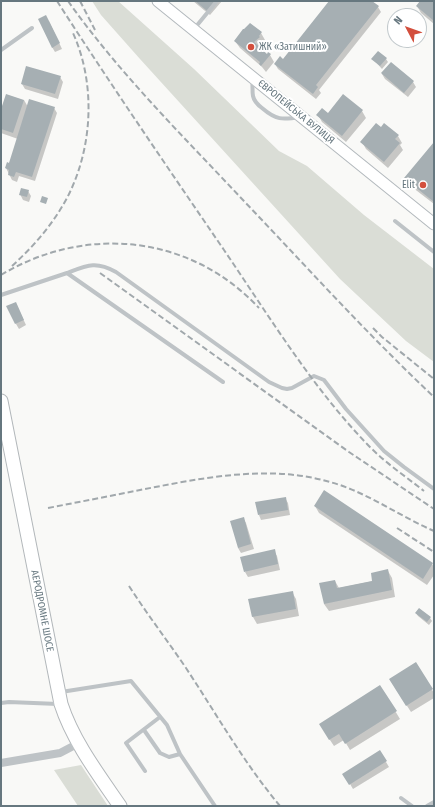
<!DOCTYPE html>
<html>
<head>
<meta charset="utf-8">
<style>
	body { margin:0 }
	#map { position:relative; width:435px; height:807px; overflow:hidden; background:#f9f9f7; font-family:"Fira Sans Condensed",sans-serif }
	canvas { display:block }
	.frame { position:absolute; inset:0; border:2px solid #66777f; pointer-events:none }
	.north { position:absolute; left:387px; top:8px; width:40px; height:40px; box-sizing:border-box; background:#fff; border:1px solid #c2c9cc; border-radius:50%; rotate:311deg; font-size:11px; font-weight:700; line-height:16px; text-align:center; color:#66777f }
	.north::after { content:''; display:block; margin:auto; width:14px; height:18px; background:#d34f3d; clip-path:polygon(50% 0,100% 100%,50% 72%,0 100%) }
</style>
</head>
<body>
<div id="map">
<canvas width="435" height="807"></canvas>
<div class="frame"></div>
<div class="north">N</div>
</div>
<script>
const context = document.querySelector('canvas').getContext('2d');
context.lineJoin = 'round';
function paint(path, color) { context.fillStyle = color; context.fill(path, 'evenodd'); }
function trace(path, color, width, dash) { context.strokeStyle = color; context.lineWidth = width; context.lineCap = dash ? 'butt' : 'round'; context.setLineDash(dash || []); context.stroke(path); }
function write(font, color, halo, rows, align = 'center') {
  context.font = font + ' "Fira Sans Condensed",sans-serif'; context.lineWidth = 4; context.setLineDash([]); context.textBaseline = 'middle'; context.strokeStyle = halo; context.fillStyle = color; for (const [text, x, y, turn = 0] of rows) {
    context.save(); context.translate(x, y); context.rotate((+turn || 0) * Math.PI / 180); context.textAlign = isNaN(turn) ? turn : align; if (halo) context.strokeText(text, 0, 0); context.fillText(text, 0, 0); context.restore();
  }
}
const green = new Path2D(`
	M92,1H118L194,69L279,151L307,166L364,215L434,269V362L406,341L340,279L140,59L101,15Z
	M81,765L108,806H78L54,770Z`);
const shadow = new Path2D(`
	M193,1H222L210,15Z
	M330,1H371L378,7L381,12L319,90L321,93L316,99L278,69L275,64L283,60Z
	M421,1H434V24L421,13L417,6Z
	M49,21L62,49L55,52L52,47Z
	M261,33L265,40L261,47L260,46L259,48L267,55H270L274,62L266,72L262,67L240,48L235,41Z
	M373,59H386L388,62L382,69Z
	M391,63L413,82L416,87L408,97L385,79L382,74Z
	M60,77L63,82L58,99L25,89L22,84Z
	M24,100L28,107L54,108L57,113L35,181L19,176L17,182L12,180L6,168L9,164L18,139L1,133V134V112Z
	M362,111L366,118L346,142L322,122L318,115Z
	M381,128L398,136L402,143L400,145L403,150L388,168L366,149L362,142Z
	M434,143V204L408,184L406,179Z
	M28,191L31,196L29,202L23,200L20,194Z
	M18,308L26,325L19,329L16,324Z
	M325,492L432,564L434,567V575L427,585L319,513L315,506Z
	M285,498L288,503L290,515L261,520L259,515Z
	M243,518L246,523L254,549L241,553L238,548Z
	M274,551L277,556L280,570L248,577L245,572Z
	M388,571L392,578L395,597L329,611L324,604L335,581L339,588L373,581Z
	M292,592L296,599L299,616L257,624L253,617L250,600Z
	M416,613L430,618L432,621L429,625L418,616Z
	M415,663L434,693V698L411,712L394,686Z
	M380,686L400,719L350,750L344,740L334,746L324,731Z
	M380,752L389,767L353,789L344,774Z`);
const building = new Path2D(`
	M195,1H215L207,11Z
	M329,1H372L379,6L316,85L318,87L313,94L274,64L280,56L283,59Z
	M420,1H434V21L416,6Z
	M46,15L60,43L52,48L38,19Z
	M250,23L262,32L259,36L260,37L254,42L267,54L268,52L271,54L261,66L259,64L260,62L234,41L243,29H244Z
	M378,51L387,58L380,66L371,59Z
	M391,62L414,81L404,93L381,73Z
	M26,66L61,76L55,94L21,84Z
	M6,94L24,100L13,133L1,129V109Z
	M343,94L363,110L342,136L316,115L322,108L328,113Z
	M29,99L55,107L32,177L16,172L14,177L8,175L9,170L5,168L7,162L9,163Z
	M376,123L381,127L384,123L399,135L395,139L400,143L384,162L360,142Z
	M434,142V202L404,178Z
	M21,188L29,190L27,197L19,195Z
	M42,196L48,198L46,204L40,202Z
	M16,302L24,320L15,324L6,306Z
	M324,490L433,563L423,579L314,506Z
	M286,497L288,510L258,515L255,502Z
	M244,517L251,544L238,548L230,521Z
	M275,549L278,564L244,572L240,557Z
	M388,569L392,590L324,604L319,583L335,580L337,588L372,581L371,573Z
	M293,591L296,609L252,617L248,599Z
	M419,608L431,617L427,622L415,613Z
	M416,662L433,689L406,706L389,679Z
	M380,685L397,711L345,744L339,734L329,740L319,724Z
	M380,750L387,761L349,785L342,774Z`);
const service = new Path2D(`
	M194,29L217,1
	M1,50L32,28
	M252,80C253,85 252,91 253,96C254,101 258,105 262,108C276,120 282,120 300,117
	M395,221L434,252
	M67,273C88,265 96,261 116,272L269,382L282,388L287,389L292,388L314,376L324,380L346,409L384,451L404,467L434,489
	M1,295L67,273L223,382
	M61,692L131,681L167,725L180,754L215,806
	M1,703L9,702L58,704
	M144,730L160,753L169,757L180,754
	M145,771L126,743L160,717
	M401,798L412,806
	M427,806L434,802`);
const minor = new Path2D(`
	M1,763L60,753L79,743`);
const secondary = new Path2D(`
	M158,1L434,224`);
const trunk = new Path2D(`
	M1,401L61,704C73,741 98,774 120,806`);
const rail = new Path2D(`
	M57,1C111,85 168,168 224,250C269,316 312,387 367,444C384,462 405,476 424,491
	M68,1C119,73 182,135 242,199C305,265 367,334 434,397
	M80,1L95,30
	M12,266C34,246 53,224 67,198C93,148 96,84 73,33
	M100,273L349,452L434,509
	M1,275C86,224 191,235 259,308
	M373,328L382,337L434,379
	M48,508C79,502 110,496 140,490C202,478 269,464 330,482C367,492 399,516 434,531
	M397,528L434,552
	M129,586C147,614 167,640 186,668C217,715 244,763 280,806`);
const markers = [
	[251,47,4,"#d34f3d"],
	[423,185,4,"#d34f3d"]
];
const poiNames = [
	["ЖК «Затишний»",259,47],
	["Elit",415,185,"right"]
];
const streetNames = [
	["ЄВРОПЕЙСЬКА ВУЛИЦЯ",296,112,39],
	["АЕРОДРОМНЕ ШОСЕ",42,611,79]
];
paint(green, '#daddd6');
paint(shadow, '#0003');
paint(building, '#a6afb3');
trace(secondary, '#b3b9bd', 13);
trace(trunk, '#b2b7ba', 15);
trace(service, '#bec3c6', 4);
trace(minor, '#bec3c6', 8);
trace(secondary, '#fff', 11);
trace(trunk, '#fff', 13);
trace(rail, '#a1a8ac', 2, [6, 3]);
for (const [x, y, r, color] of markers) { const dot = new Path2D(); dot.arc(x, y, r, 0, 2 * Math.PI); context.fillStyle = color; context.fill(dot); trace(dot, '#fff', 1.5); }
write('10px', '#66777f', '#fff', poiNames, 'left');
write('10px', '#66777f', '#fff', streetNames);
</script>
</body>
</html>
